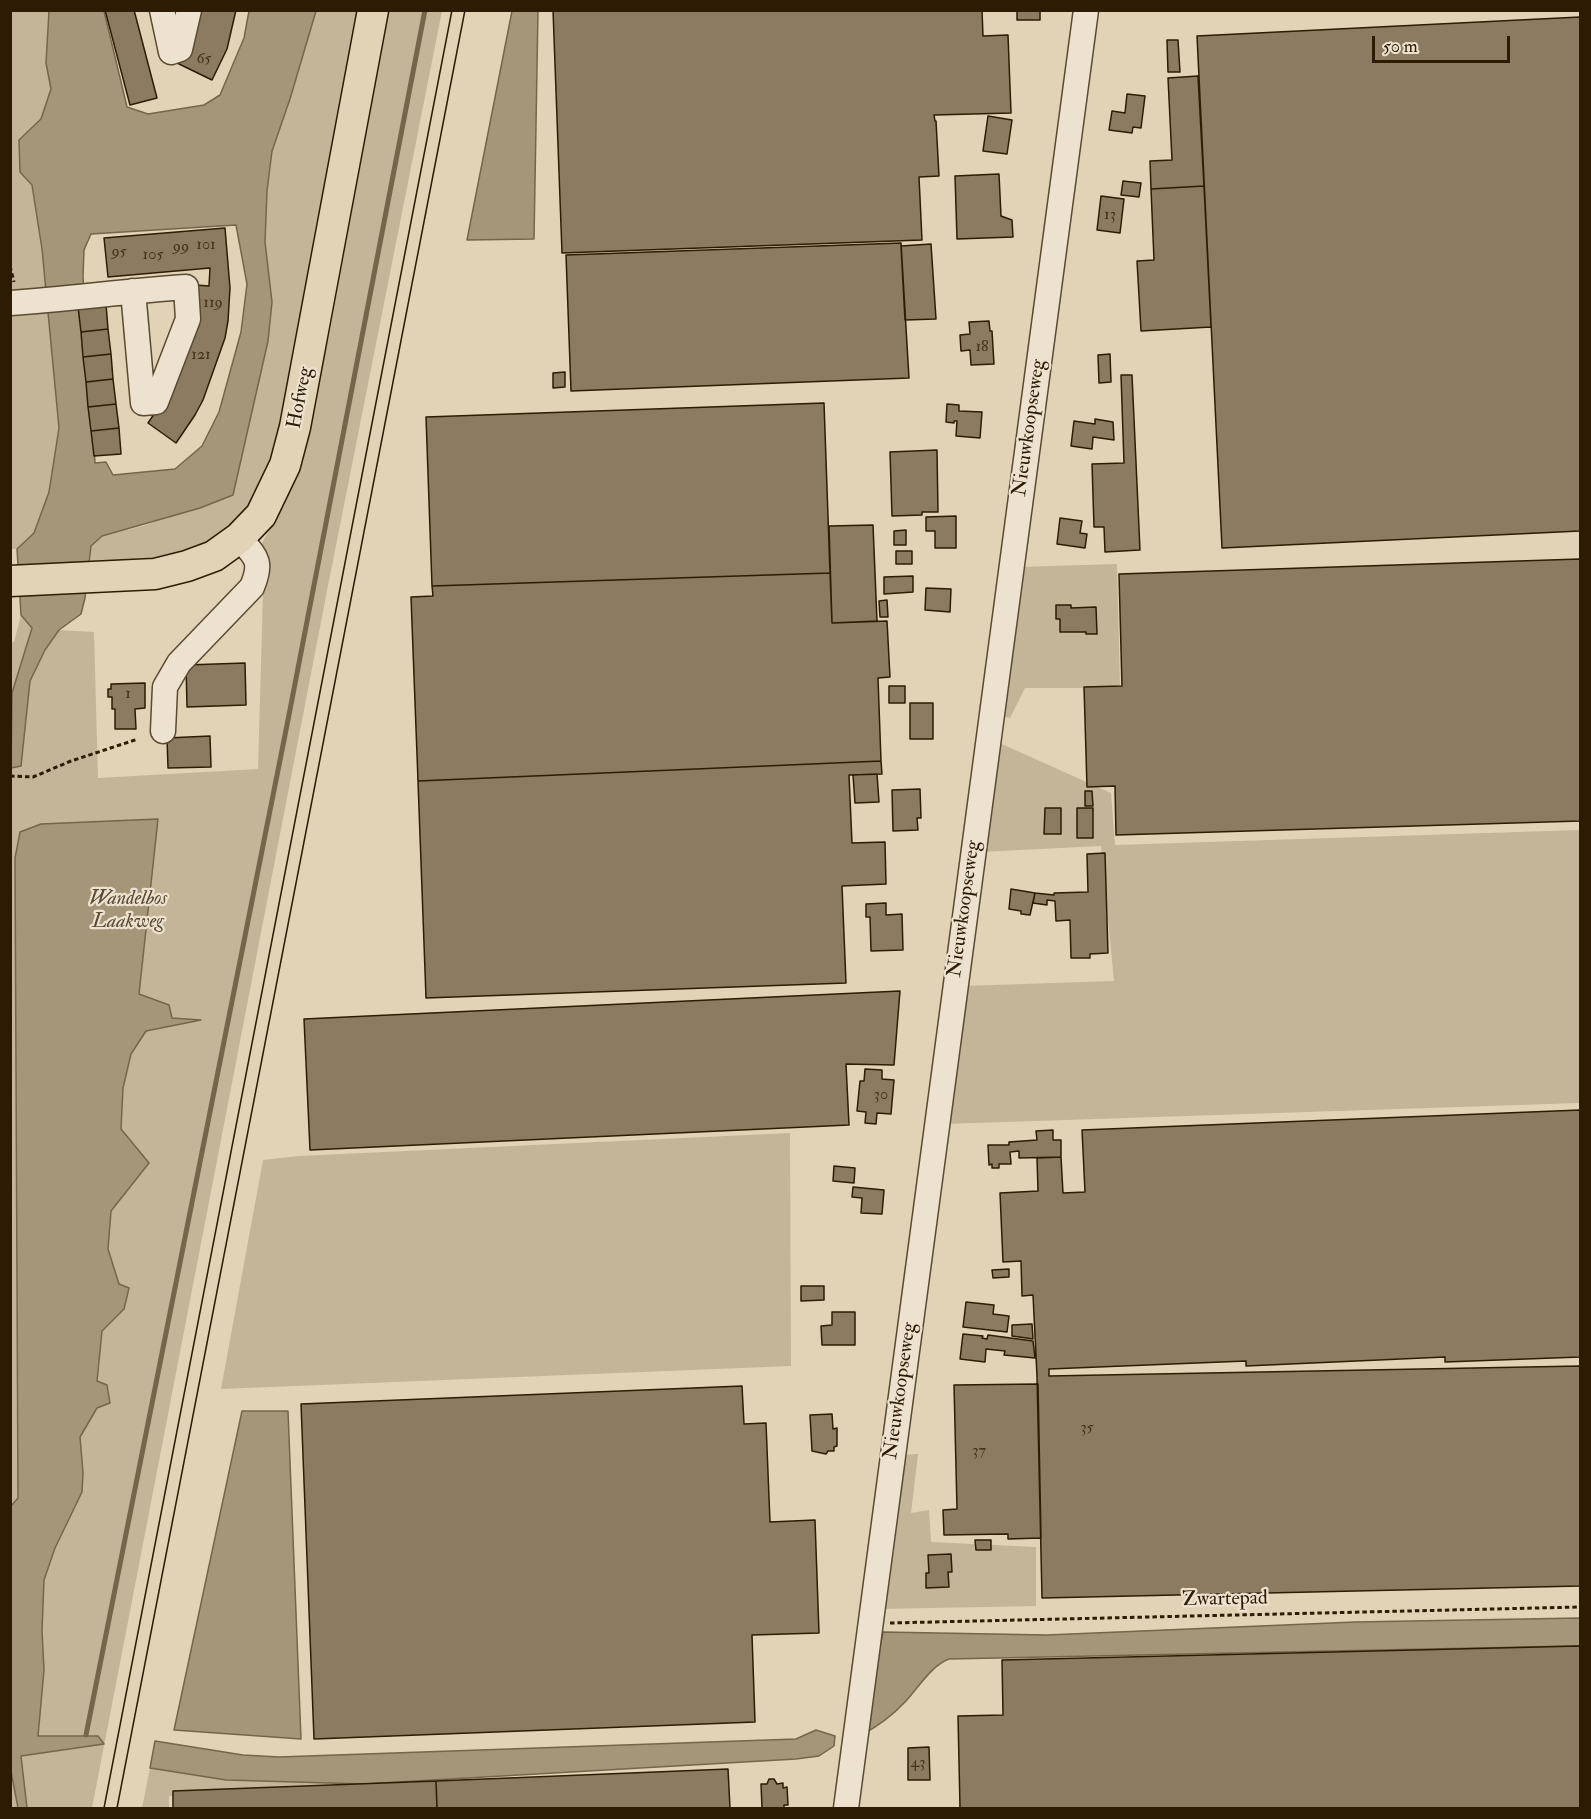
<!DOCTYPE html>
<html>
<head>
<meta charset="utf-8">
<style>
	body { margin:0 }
	#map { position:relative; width:1591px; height:1819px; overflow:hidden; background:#e3d3b6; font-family:"IM FELL Double Pica",serif }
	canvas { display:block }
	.frame { position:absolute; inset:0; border:12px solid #2d1c03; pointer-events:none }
	.scale { position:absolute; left:1372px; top:36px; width:138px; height:27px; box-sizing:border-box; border:3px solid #2d1c03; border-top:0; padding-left:8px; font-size:18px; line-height:21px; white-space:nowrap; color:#2d1c03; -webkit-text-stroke:4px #ede2d0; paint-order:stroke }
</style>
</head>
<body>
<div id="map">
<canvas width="1591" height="1819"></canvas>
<div class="frame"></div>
<div class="scale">50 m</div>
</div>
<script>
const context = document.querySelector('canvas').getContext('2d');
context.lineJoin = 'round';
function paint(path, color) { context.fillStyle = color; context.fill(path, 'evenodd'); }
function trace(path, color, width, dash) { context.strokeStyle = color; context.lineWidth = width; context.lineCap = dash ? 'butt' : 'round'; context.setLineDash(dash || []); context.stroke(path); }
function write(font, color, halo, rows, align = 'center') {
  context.font = font + ' "IM FELL Double Pica",serif'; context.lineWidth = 4.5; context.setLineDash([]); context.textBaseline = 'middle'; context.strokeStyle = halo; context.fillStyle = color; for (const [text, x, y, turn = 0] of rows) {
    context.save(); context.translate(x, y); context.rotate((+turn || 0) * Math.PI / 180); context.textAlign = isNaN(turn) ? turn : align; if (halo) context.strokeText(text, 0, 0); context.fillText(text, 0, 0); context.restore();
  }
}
const green = new Path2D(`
	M10,11H49L46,63L51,89L41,119L19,140L20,172L32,185L42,249L59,428L49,492L34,533L17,549H10Z
	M316,11H361L273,466L249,508L212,543L172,558L90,566L91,546L102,536L143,526L233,494L268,341L272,302L265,242L267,191L272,151L290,99Z
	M389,11H442L326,596L92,1808H11L10,642H14L21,615L32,628L27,642L49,644L59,630L94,632L98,778L258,769L263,594L270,573L262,543L297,478L329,336Z
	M1117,564L1120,688H1025L1010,718L998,715L1018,567Z
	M995,741L1111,793L1115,845L1580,830V1103L944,1124L963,986L1114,981L1101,846L980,852Z
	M790,1133L791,1366L221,1389L263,1160L299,1156Z
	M918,1454L911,1513L929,1510L931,1542L1036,1547V1606L878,1609L903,1455Z
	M150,1768L226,1780L364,1784L169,1796V1808H142Z`);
const water = new Path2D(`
	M49,11H104L127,107L148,114L204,105L220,95L244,38L249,11H316L290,99L272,151L267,191L265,242L272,302L268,341L233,495L200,508L102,536L91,546L85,598L81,614L59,630L45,650L30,681L21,766L11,768L12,693L32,628L21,615L17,549L34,533L49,492L59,428L42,249L32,185L20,172L19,140L41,119L51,89L46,63ZM236,225L247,284L241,332L219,412L202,446L175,469L113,475L106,462L95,463L83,277L84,250L91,234Z
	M512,11H538L534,239L467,240Z
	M158,819L139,994L169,1005L172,1018L201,1020L146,1031L131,1054L123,1088L121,1129L149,1163L111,1211L108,1249L119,1284L129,1288L124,1309L102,1331L97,1381L107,1385L110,1403L97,1408L80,1437L83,1473L82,1492L55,1548L44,1580L42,1631L44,1670L38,1736H98L104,1744L21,1756L27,1808H18L10,1766V1507L18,1498L15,858L20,832L41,824Z
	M242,1411H288L301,1739L174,1730Z
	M1580,1618V1646H1572L949,1659C932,1665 918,1688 906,1701C892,1716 879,1726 861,1735L883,1632L1047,1635L1355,1622Z
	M816,1730L835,1736L834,1746L819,1756L796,1759L364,1784L226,1780L150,1768L155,1741L243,1755L279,1757L796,1739Z`);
const stream = new Path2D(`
	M86,1735L288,720L425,10`);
const building = new Path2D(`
	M105,10H134L157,98L130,105Z
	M197,10H236L227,49L212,80L177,63L193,32Z
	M553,10H982L983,36L1008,35L1011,113L934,115L935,121H936L939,176L919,177L922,240L562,253Z
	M1017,10H1040V20H1017Z
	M1580,17V531L1222,548L1197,36Z
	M1167,40H1178L1180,72H1168Z
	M1198,76L1204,186L1151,189L1150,161L1172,160L1168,78Z
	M1127,94L1145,96L1141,128L1133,127L1132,133L1109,130L1112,111L1125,113Z
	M988,116L1012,120L1007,154L983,151Z
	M999,174L1001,216L1012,220L1013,237L957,239L955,176Z
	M1123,181L1141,183L1139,197L1121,195Z
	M1204,186L1211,327L1141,331L1137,261L1154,260L1151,189Z
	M1101,196L1124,199L1120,233L1097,230Z
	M225,228L230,288L228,321L225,338L203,400L195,415L176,443L148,423L167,395L196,285L209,286L210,268L108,277L104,238Z
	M901,243L909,378L571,391L566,255Z
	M931,244L936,319L905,320L901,246Z
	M106,304L108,329L81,332L78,307Z
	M989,321L990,331H992L994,364L971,365L970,350L961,351L960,335L970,334L969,322Z
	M108,329L111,354L83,357L81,332Z
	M111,354L113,379L86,382L83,357Z
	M1110,354L1111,382L1099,383L1098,355Z
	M565,372V387L553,388V373Z
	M1121,375H1132L1140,550L1105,552L1104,527H1094L1092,464L1124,463Z
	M113,379L116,404L88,407L86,382Z
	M824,403L830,573L432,586L426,417Z
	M116,404L119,428L91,431L88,407Z
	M947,404L959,405V411L982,412L980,438L956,436L957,421H954V423L946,422Z
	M1095,419L1113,422L1114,440L1093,437L1092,449L1071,446L1074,421L1095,424Z
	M119,428L121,454L94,456L91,431Z
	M937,450L938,512H922V515L892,516L890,452Z
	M956,516V548H935V531H926V517Z
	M1060,518L1082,521L1080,533L1087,534L1085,548L1057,544Z
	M873,525L877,621L832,623L829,526Z
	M906,530V545H894V531Z
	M896,551H912V564H896Z
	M1580,559V821L1116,835L1115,786L1087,787L1084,687L1122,686L1119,574Z
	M830,573L832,623L887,621L890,677L878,678L881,761L418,781L411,597L433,596L432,586Z
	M913,576V592L884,594V577Z
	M926,588L951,589L950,612L925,610Z
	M887,600L888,617H880L879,601Z
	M1056,605H1071V608L1096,607L1097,634H1086V632H1060V619H1056Z
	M245,663L246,705L187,707L186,665Z
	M145,683V708L135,709L136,729H115V709H112V697H108V689H111V684Z
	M889,686H905V703H889Z
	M910,703H933V739H910Z
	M210,736L211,767L168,768L167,738Z
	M881,761L882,774L849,775L852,843L885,842L886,884L842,886L846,983L426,998L418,781Z
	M877,774L879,802L855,803L853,775Z
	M920,789L921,818H917L918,830L893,831L892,790Z
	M1085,791H1092L1093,806H1085Z
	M1045,808H1061V834H1044Z
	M1077,808H1093V838H1077Z
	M1105,853L1108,953L1090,954V958H1071L1070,920L1056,921L1055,901L1047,900V905L1033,903L1035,893L1054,895V893L1088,892L1087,854Z
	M1011,889L1035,893L1030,915L1021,914V911L1009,909Z
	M886,903V915L902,914L903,950L871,951L870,917H866V904Z
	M900,991L894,1065L846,1064L849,1125L310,1150L304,1019Z
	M865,1069L882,1070V1079L894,1080L891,1114L877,1113L876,1124L865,1123L866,1112L857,1111L860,1081H864Z
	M1580,1110V1357L1445,1362V1357L1246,1366V1361L1049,1369V1376L1580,1366V1586L1042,1598L1037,1376L1033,1295L1022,1296L1021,1261L1003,1262L1000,1193L1038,1191L1037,1158L1061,1157L1063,1193L1085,1192L1082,1130Z
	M1053,1130V1140H1061V1157L1019,1158V1151L1010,1152L1011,1164H999V1168H992V1164L989,1165L988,1145H1009V1142L1037,1140L1036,1131Z
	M834,1166L855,1168L854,1183L833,1181Z
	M853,1187L884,1190L882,1214L861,1213L862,1198L852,1197Z
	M1009,1269V1277L993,1278L992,1270Z
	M801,1286H824V1300L801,1301Z
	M966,1302L994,1305L993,1314L1009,1316L1007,1332L963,1327Z
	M832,1312H855V1345H822L821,1326L832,1325Z
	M1032,1324L1033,1339L1012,1336V1325Z
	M963,1334L983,1336L982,1338L987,1339L988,1335L1033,1341L1035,1358L1004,1355L1005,1351L986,1349L985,1362L960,1359Z
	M1038,1384L1041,1538L1008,1539V1534L944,1535L943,1510L957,1509L954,1385Z
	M742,1386L744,1424L766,1423L770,1522L815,1520L819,1633L752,1635L755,1722L314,1739L301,1404Z
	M832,1414L833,1429L837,1428V1446L834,1447V1451H828L826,1454L812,1451L810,1415Z
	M975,1540H991V1550H976Z
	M951,1554L952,1572H948L949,1587L926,1588V1573H929L928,1555Z
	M1580,1646V1808H960L958,1716L1003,1715L1002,1660Z
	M929,1747L930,1780H908V1748Z
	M728,1769L730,1808H437L436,1781Z
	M769,1779H774L777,1784L783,1783V1788L787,1787L788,1805H784V1808H762L761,1784H767Z
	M436,1781L437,1808H173V1791Z`);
const path = new Path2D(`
	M10,266L14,282
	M10,776L33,777L71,761L138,739
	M890,1623L1580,1607`);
const minor = new Path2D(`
	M162,10L171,52L180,49L189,10
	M10,303C69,299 127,291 186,287L188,319L156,402L143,403L133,291
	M163,731L165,687L179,663L252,587C263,561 256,557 239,538
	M846,1808L1086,10`);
const major = new Path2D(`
	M10,581L155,574L187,566L214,556L239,538L261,515L285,465L295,427L373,10`);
const tram = new Path2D(`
	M104,1808L452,10
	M117,1808L465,10`);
const numberNames = [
	["65",204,60],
	["13",1110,216],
	["101",206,246],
	["99",181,248],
	["95",119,253],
	["105",153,256],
	["119",213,304],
	["18",982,348],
	["121",201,356],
	["1",128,695],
	["30",881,1096],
	["35",1087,1429],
	["37",979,1452],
	["43",918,1764]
];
const streetNames = [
	["Hofweg",301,398,-79],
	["Nieuwkoopseweg",1030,428,-82],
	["Nieuwkoopseweg",965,909,-82],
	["Nieuwkoopseweg",901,1391,-82],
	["Zwartepad",1225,1600,-1]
];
const parkNames = [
	["Wandelbos",128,900],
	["Laakweg",128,923]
];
paint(green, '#c4b498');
paint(water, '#a59579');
trace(water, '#75654a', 1.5);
trace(stream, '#75654a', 5);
paint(building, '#8c7b60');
trace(building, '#2d1c03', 1.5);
trace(minor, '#5a4a30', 27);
trace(major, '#2d1c03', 33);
trace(path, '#2d1c03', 3, [4.5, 3]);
trace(minor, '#ede2d0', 24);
trace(major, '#e3d3b6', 30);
trace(tram, '#2d1c03', 1.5);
write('16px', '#45341a', null, numberNames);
write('20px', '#2d1c03', '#ede2d0', streetNames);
write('italic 20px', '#5a4a30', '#ede2d0', parkNames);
</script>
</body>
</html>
